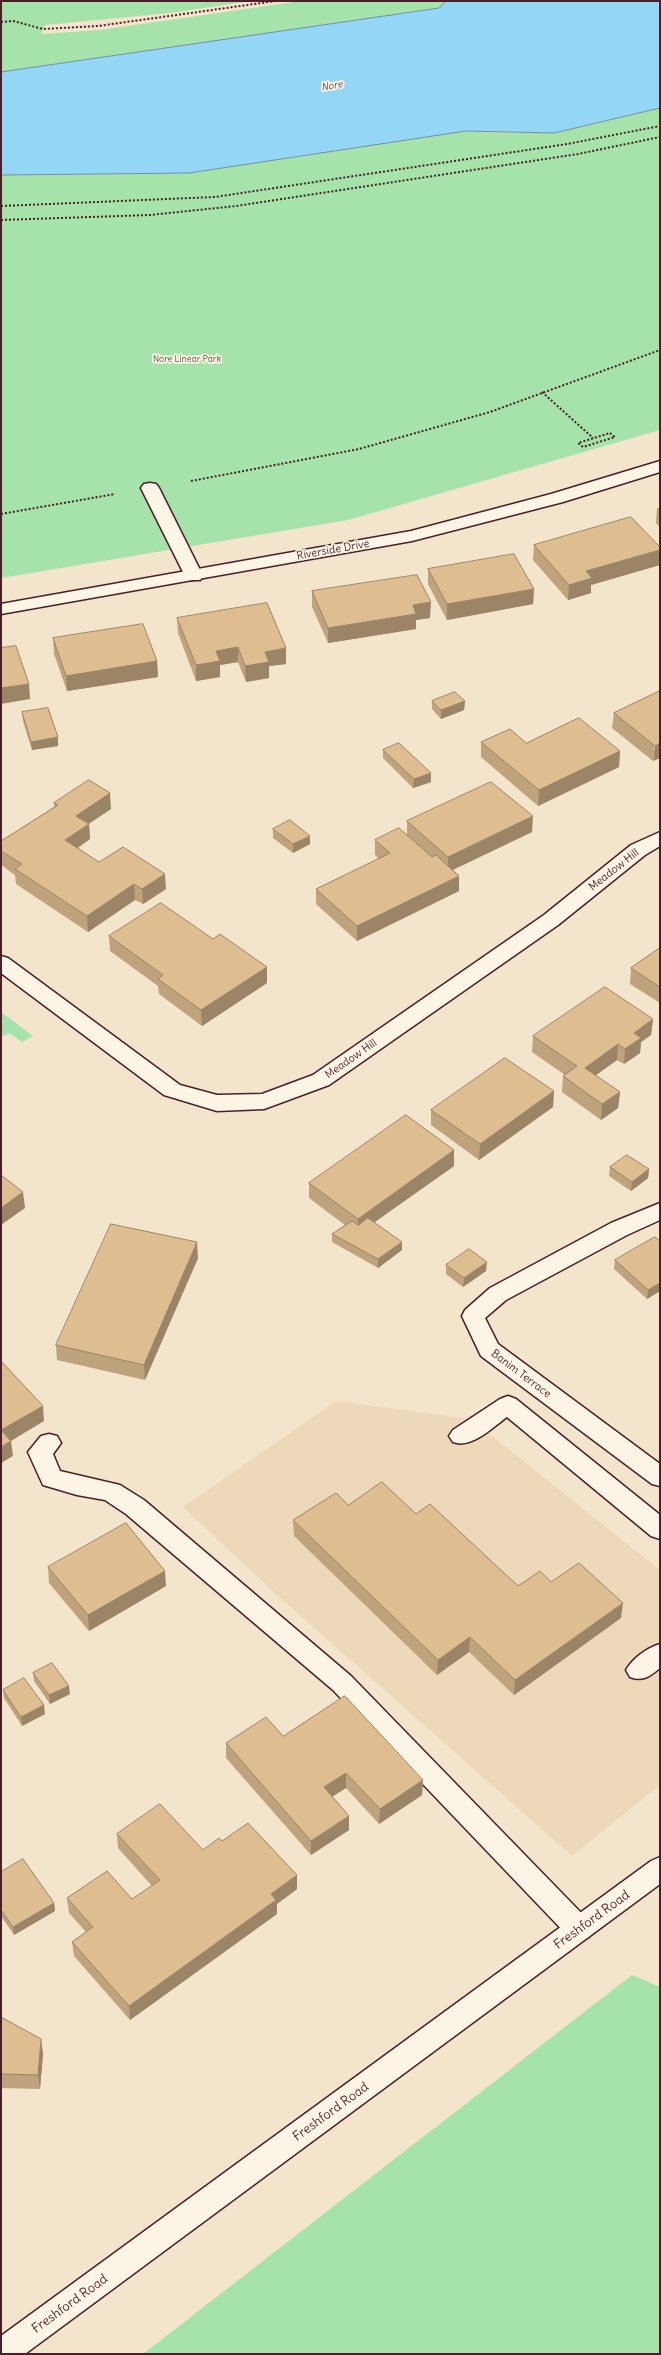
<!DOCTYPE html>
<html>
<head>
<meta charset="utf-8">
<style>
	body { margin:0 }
	#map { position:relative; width:661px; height:2355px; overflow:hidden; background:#f3e4cc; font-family:Delius,sans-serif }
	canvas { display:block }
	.frame { position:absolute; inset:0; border:2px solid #4a1f2b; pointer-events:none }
</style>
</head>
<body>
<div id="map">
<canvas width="661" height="2355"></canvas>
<div class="frame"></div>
</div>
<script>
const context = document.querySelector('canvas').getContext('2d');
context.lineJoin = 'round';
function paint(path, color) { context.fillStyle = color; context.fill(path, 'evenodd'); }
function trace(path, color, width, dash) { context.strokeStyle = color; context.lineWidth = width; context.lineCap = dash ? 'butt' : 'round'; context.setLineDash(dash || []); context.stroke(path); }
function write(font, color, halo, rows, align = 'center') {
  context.font = font + ' Delius,sans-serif'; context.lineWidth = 3.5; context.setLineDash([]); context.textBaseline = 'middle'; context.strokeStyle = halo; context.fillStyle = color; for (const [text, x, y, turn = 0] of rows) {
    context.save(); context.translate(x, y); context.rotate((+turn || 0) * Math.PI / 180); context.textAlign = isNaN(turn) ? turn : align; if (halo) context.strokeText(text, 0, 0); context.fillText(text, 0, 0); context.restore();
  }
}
const built = new Path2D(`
	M336,1401L471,1419L660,1570V1785L572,1856L277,1595L183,1507Z`);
const green = new Path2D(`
	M1,1H252L170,13L45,25L41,34L100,30L301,1H446L439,8L1,72Z
	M660,108V430L348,520L1,578V175L189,173L466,131L554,133Z
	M1,1012L33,1036L22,1042L9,1033L1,1037Z
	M632,1975L660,1987V2354H143Z`);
const water = new Path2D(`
	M446,1H660V108L554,133L466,131L189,173L1,175V72L439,8Z`);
const path = new Path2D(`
	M1,22L13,21L43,29L98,26L276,1
	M1,206L215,197L567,144L660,126
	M1,220L150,215L236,206L578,154L660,137
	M542,392L593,438
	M610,433L615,437L583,447L578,443Z
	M191,481L359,449L490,412L660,350
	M1,514L115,494`);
const service = new Path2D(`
	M150,483L156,484L159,488L203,576L200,580H188L185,576L141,488L144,484Z
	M660,1203V1220L627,1235L506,1300L485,1318L498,1344L660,1464V1486L652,1484L481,1356L462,1316L465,1310L490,1288L611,1223Z
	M508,1396L516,1399L660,1515V1539L651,1536L507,1417C492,1428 471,1449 453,1442L449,1436L453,1430L500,1399Z
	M49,1434L57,1436L61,1443L53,1454L60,1471L120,1485L144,1500L351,1676L589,1921L592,1929L589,1937L579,1941L569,1937L333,1690L126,1514L105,1500L77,1495L43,1485L28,1452L41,1436Z
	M660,1644V1668C650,1676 643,1682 630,1677L626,1670C633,1658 647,1648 660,1644Z`);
const minor = new Path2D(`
	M660,461V472L563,502L412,541L1,614V604L411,531L551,494Z
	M660,832V846L645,855L558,925L329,1085L264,1109L217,1111L164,1095L1,973V956L8,958L180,1085L217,1095L262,1094L313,1075L544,915L631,845Z`);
const secondary = new Path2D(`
	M660,1857V1884L25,2354H1V2336L651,1861Z`);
const wall = new Path2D(`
	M657,508H660V528L656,523Z
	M534,545L660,547V565L591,585V593L568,600L533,560Z
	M428,569L534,589L533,604L447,620L428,584Z
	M312,591L430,618L416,620V629L328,643L312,607Z
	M177,618L286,664L269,666V678L246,682L238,662L220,665V677L196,681L178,633Z
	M53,638L157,661L158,677L67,691L54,654Z
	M660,691L653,761L612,728L614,713Z
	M432,701H465L464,710L441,719L432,709Z
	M22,712L58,746L32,750L23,721Z
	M481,742L526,743L620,751L619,767L538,806L481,757Z
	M383,750L431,773V782L413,788L383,758Z
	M54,803L111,809L89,824L90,839L78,848L99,862L166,889L143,904L135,900L88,932L16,884L15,875L1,865V841L54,807Z
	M407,821L532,832L453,870L459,876V891L357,941L316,904V889L379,859L375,855V840L407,835Z
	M273,829L310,844L293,853L273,838Z
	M109,936L213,939L267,967V983L202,1026L159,994L158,986L110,951Z
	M660,948V1003L630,984L631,968Z
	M653,1019L651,1035L641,1042L640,1053L624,1064L617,1060L595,1075L620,1092L618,1108L601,1120L562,1092L563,1076L565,1075L532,1052L533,1036Z
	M554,1091L553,1107L479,1160L431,1125V1110Z
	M454,1166L374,1222L402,1250L378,1268L332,1242V1234L345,1225L309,1198V1183Z
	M610,1167L649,1169L648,1178L631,1191L609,1176Z
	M660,1241V1291L647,1299L614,1269L615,1260Z
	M198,1258L145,1380L57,1360L56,1345Z
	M446,1265L486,1271L463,1287L446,1274Z
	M348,1505L416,1514L518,1586L551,1582L621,1618L514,1695L469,1652L437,1675L294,1536L293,1520Z
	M48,1567L166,1586L89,1631L49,1583Z
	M33,1673L70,1694L50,1704L34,1681Z
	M3,1690L45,1714L22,1726L4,1698Z
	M283,1736L423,1780L422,1795L379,1824L346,1788L332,1796L349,1816V1830L311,1855L226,1758V1743Z
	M117,1834L203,1850L222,1841L297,1889L277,1904V1914L130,2020L74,1956L72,1942L86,1932L69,1913L67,1898L132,1899L152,1886L118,1848Z
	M1,1872L54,1903L55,1911L14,1935L1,1916Z
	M1,2017L43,2053L40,2089L1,2088Z`);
const shadedWall = new Path2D(`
	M660,550V565L591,585V593L568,600L569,585L586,571Z
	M534,589L533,604L447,620V604Z
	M431,602L430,618L416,620V629L328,643V628L413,605Z
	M238,647V662L220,665V677L196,681V665L216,651Z
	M286,648V664L269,666V678L246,682L245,666L265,652Z
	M157,661L158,677L67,691L66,676Z
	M29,684L30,699L1,704V688Z
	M465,701L464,710L441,719V710Z
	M58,737V746L32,750L31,742Z
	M660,743V758L653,761L655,746Z
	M620,751L619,767L538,806L539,790Z
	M431,773V782L413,788L414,779Z
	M110,793L111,809L77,831L76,816Z
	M533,816L532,832L448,872V857Z
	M89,824L90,839L66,855L65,840Z
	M310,836V844L293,853V844Z
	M165,874L166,889L143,904L142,889Z
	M459,876V891L357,941V926Z
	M134,884L135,900L88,932L87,916Z
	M267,967V983L202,1026L201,1010Z
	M653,1019L651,1035L641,1042L640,1053L624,1064L625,1049L634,1033Z
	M618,1044L617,1060L584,1084L585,1068Z
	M554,1091L553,1107L479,1160L480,1144Z
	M620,1092L618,1108L601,1120L602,1104Z
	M454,1150V1166L358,1234V1219Z
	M649,1169L648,1178L631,1191L632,1182Z
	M23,1192L25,1208L1,1225V1208Z
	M197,1242L198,1258L145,1380L144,1365Z
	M402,1242V1250L378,1268V1259Z
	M487,1262L486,1271L463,1287L464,1278Z
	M660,1283V1291L647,1299L648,1290Z
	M43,1406L44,1421L11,1441L13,1456L1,1463V1430Z
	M165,1571L166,1586L89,1631L88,1615Z
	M623,1603L621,1618L514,1695L515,1680Z
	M470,1637L469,1652L437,1675L438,1660Z
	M69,1686L70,1694L50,1704L49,1695Z
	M44,1705L45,1714L22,1726L21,1717Z
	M346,1773V1788L324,1802V1787Z
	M423,1780L422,1795L379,1824L380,1809Z
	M349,1816V1830L311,1855V1841Z
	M297,1875V1889L277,1904V1914L130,2020L129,2006L271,1894Z
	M54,1903L55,1911L14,1935L13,1927Z
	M41,2039L43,2053L40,2089L38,2075Z`);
const building = new Path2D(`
	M631,517L660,547V550L586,571L592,578L569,585L534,545Z
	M514,554L534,589L447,604L428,569Z
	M417,575L431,602L413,605L416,614L328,628L312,591Z
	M267,603L286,648L265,652L269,662L245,666L238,647L216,651L220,661L196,665L177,618Z
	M143,624L157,661L66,676L53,638Z
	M16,646L29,684L1,688V648Z
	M660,691V743L655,746L614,713Z
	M455,692L465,701L441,710L432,701Z
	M48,708L58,737L31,742L22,712Z
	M579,718L620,751L539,790L481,742L510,729L526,743Z
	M399,743L431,773L414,779L383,750Z
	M89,780L110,793L76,816L89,824L65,840L99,862L123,847L165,874L142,889L134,884L87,916L15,869L22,864L1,851V841L58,805L54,803Z
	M491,782L533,816L448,857L407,821Z
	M290,820L310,836L293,844L273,829Z
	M399,828L432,857L436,855L459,876L357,926L316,889L390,853L375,840Z
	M161,903L213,939L220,934L267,967L201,1010L158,979L163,975L109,936Z
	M660,948V987L631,968Z
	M605,987L653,1019L634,1033L641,1038L625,1049L618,1044L585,1068L620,1092L602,1104L563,1076L577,1066L533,1036Z
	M505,1058L554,1091L480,1144L431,1110Z
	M406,1115L454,1150L358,1219L309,1183Z
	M627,1155L649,1169L632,1182L610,1167Z
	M1,1175L23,1192L1,1208Z
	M368,1218L402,1242L378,1259L332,1234L352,1221L358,1225Z
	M111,1224L197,1242L144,1365L56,1345Z
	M655,1237L660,1241V1283L648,1290L615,1260Z
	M469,1249L487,1262L464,1278L446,1265Z
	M1,1361L43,1406L1,1430L11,1441L1,1447Z
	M382,1482L416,1514L430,1504L518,1586L540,1571L551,1582L579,1563L623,1603L515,1680L470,1637L438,1660L293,1520L336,1493L348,1505Z
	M126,1523L165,1571L88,1615L48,1567Z
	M52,1663L69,1686L49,1695L33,1673Z
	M24,1678L44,1705L21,1717L3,1690Z
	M345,1696L423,1780L380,1809L346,1773L324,1787L349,1816L311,1841L226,1743L266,1717L283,1736Z
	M160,1804L203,1850L219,1838L222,1841L248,1823L297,1875L271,1894L276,1900L129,2006L72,1942L93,1927L67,1898L107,1871L132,1899L160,1880L117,1834Z
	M23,1859L54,1903L13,1927L1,1910V1872Z
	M1,2017L41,2039L38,2075L1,2074Z`);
const farParknames = [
	["Nore Linear Park",187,359]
];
const farWaternames = [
	["Nore",332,86,-10]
];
const streetNames = [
	["Riverside Drive",333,550,-10],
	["Meadow Hill",614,870,-38],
	["Meadow Hill",351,1059,-35],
	["Banim Terrace",521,1374,37]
];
const nearStreetnames = [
	["Freshford Road",592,1920,-36],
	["Freshford Road",331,2112,-36],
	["Freshford Road",70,2304,-36]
];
paint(built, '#edd9ba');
paint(green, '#a5e3aa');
paint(water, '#94d6f6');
trace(water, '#768da5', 1);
trace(service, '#4a1f2b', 3);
trace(minor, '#4a1f2b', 3);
trace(secondary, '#4a1f2b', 3);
trace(path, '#4a1f2b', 2, [2, 2]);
paint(service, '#fcf5e5');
paint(minor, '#fcf5e5');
paint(secondary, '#fcf5e5');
paint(wall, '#bfa37d');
paint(shadedWall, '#9b8566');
paint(building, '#debe91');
trace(building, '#9b8566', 1);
write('9px', '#61504b', '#fcf5e5', farParknames);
write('italic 10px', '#5c4d5e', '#fcf5e5', farWaternames);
write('11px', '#4a1f2b', '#fcf5e5', streetNames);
write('13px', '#4a1f2b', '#fcf5e5', nearStreetnames);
</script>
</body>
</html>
